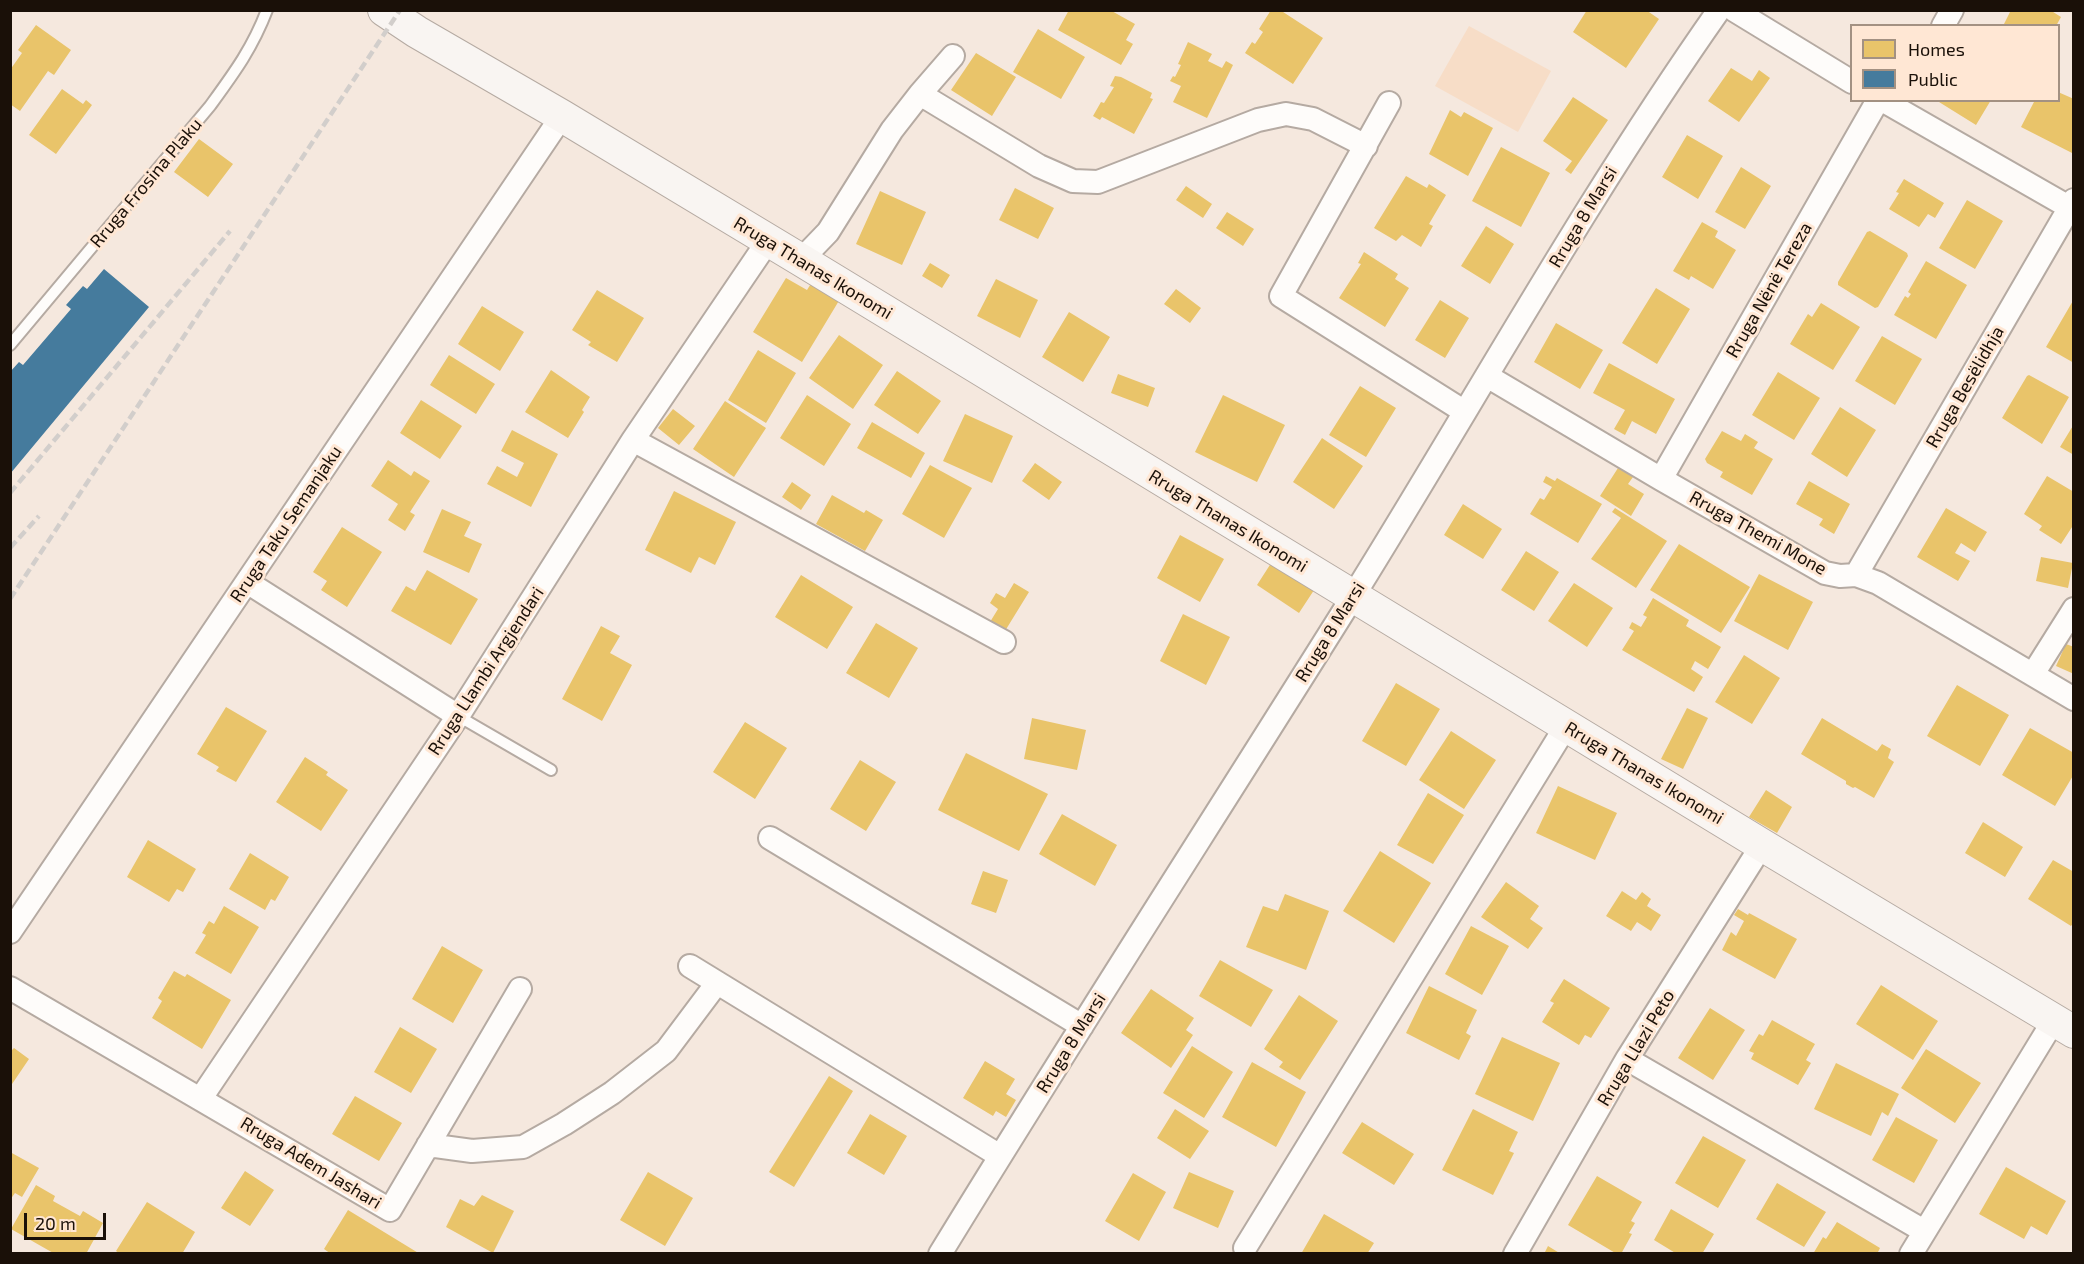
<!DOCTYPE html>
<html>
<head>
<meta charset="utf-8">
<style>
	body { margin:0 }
	#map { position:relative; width:2084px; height:1264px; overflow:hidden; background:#f5e8de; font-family:"Exo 2",sans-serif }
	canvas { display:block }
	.frame { position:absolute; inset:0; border:12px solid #1a1008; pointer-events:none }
	.legend { position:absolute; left:1850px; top:24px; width:210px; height:78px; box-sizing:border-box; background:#ffe7d4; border:2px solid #a39182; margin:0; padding:8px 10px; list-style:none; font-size:18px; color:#1a1008 }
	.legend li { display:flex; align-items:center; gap:12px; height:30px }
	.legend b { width:30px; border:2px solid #a39182 }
	.scale { position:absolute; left:24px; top:1213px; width:82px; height:27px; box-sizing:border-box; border:3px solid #1a1008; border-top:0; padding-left:8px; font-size:18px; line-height:21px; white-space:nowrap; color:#1a1008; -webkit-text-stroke:4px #ffe7d4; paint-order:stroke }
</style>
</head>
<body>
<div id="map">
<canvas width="2084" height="1264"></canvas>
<div class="frame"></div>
<ul class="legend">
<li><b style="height:16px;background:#e9c46a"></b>Homes</li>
<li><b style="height:16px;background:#457b9d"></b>Public</li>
</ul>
<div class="scale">20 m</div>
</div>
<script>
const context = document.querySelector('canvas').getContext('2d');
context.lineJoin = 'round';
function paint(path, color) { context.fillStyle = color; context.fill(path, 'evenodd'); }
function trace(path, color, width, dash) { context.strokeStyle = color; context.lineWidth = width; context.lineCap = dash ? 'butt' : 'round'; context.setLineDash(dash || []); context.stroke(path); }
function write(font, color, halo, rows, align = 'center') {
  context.font = font + ' "Exo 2",sans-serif'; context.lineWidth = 6; context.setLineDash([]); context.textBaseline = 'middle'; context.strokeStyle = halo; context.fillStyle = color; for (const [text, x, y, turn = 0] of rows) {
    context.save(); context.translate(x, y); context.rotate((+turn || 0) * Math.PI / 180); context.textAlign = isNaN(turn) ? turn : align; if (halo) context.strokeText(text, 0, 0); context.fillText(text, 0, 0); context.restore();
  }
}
const green = new Path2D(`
	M1469,26L1551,71L1518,132L1435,86Z`);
const homes = new Path2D(`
	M1069,10H1110L1135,24L1126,40L1133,44L1121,65L1058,30Z
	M1271,10H1280L1323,38L1293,84L1245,53L1252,42L1255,44L1263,32L1259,29Z
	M1587,10H1646L1659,19L1626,68L1573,32Z
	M2011,10H2050L2061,17L2056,26H2003Z
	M36,25L71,50L54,75L48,71L20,111L10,104V70L22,53L18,50Z
	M1038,29L1085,57L1061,99L1013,72Z
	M1188,42L1212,54L1208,61L1222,68L1226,61L1233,65L1207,118L1173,102L1181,86L1170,81L1173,76L1175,77L1181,65L1178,64Z
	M976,53L1016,77L992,116L951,90Z
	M1731,68L1752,81L1759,70L1770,78L1739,122L1708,101Z
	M1115,76L1121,77L1152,93L1150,98L1153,99L1134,134L1102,117L1100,120L1093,116L1101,102L1104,103L1114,87L1110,86Z
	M62,89L83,104L86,100L92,105L56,154L29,135Z
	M2058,92L2074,99V154L2021,127L2035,100H2058Z
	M1573,97L1608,120L1571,174L1565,170L1572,161L1543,141Z
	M1940,100H1991L1976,125L1939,102Z
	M1450,110L1461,117L1464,112L1493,128L1468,176L1429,154Z
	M1687,135L1723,156L1698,199L1662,177Z
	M199,139L233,164L208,197L174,172Z
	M1501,147L1550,173L1521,227L1472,201Z
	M1741,167L1771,186L1745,229L1715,212Z
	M1406,176L1427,188L1429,184L1446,195L1429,224L1433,226L1421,247L1402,235L1396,241L1374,228Z
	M1904,179L1944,203L1935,218L1928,214L1919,227L1889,209L1899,193L1896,192Z
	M1186,186L1212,204L1203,218L1176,200Z
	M1015,188L1054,208L1038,239L999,220Z
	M880,191L926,212L902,265L856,244Z
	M1967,200L2003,221L1975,269L1939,248Z
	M1227,212L1254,229L1243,246L1216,228Z
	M1702,222L1718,231L1715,237L1736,250L1713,289L1691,276L1689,280L1673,271Z
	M1486,226L1514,244L1490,284L1461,266Z
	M1870,231L1907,253L1908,256L1878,307L1875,308L1838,285V282L1867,232Z
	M1364,252L1398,274L1395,279L1409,288L1385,327L1339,298L1361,264L1358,263Z
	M1926,261L1967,285L1936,339L1894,315L1905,296L1908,298L1911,294L1908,292Z
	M930,263L950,275L942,288L922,276Z
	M786,278L807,290L812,282L840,299L802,362L753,332Z
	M996,279L1038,300L1020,338L977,316Z
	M1656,288L1690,309L1657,364L1622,343Z
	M1176,289L1201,308L1190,323L1164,304Z
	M597,290L644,318L617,362L588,345L591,342L572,330Z
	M2074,299V363L2046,347Z
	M1440,300L1469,318L1445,358L1415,340Z
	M1821,303L1860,327L1833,370L1790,344L1808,314L1812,317Z
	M482,306L524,332L500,371L458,344Z
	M1069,312L1110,337L1083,382L1042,357Z
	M1556,323L1603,350L1580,389L1534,362Z
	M839,335L883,365L853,409L809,378Z
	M1882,336L1922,359L1895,405L1855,381Z
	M758,350L796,373L766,423L728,400Z
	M449,355L495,384L476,414L430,385Z
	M1609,363L1675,399L1656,434L1632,421L1625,435L1614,429L1625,410L1593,393Z
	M551,370L590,397L582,410L584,412L568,438L525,412Z
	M897,371L941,401L918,434L874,405Z
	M1778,372L1820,398L1794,440L1752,415Z
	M1118,374L1155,388L1148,407L1111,393Z
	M2029,375L2069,397L2042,444L2002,418L2027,376Z
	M1360,386L1396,408L1366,457L1329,435Z
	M807,395L851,424L824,466L780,438Z
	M1223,395L1285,425L1257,482L1195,452Z
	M421,400L462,426L440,459L400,433Z
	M725,401L766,428L734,477L693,449Z
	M1840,407L1876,430L1847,477L1811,454Z
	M673,409L695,426L679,445L658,428Z
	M965,414L1013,436L992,483L943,461Z
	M872,422L925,453L911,478L857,448Z
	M2074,424V455L2060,447Z
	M512,430L558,454L531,507L487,484L497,466L517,477L524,463L501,451Z
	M1722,431L1741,441L1745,434L1758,442L1754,448L1773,459L1752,495L1720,477L1723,472L1707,463L1705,459Z
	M1322,438L1363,466L1334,509L1293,482Z
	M388,460L411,476L414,471L430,481L410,512L415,515L405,531L388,520L398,504L371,486Z
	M1035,463L1062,482L1049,500L1022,481Z
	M930,465L972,488L944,538L902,514Z
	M1618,468L1633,477L1628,484L1644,494L1631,516L1600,496Z
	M1546,476L1555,481L1557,478L1602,504L1578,543L1530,514L1540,498L1544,500L1552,487L1543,482Z
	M2047,476L2074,492V524L2061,544L2039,530L2042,526L2024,514Z
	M1809,481L1850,504L1834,534L1819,525L1823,519L1796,504Z
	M792,482L811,495L801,510L782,497Z
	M674,491L736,522L715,565L699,557L691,573L645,550Z
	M832,495L864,513L866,510L883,520L865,551L816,524Z
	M1463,504L1502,529L1483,559L1444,535Z
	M1615,508L1667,541L1636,588L1591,559L1621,518L1612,512Z
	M1946,508L1987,532L1975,552L1961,543L1955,553L1970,561L1958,581L1917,557Z
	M442,509L471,522L464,536L482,544L469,573L423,552Z
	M342,527L382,552L347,607L321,590L327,581L313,572Z
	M1180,535L1224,559L1200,602L1157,578Z
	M1679,544L1750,587L1721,633L1650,590Z
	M1526,551L1559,572L1534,611L1501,590Z
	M1275,557L1318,584L1299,613L1257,585Z
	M2041,557L2073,563L2068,588L2036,581Z
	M427,570L478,599L451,645L391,611L406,586L415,591Z
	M1759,574L1813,602L1788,650L1734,621Z
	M801,575L853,607L827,649L775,617Z
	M1014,583L1029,592L1005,631L990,622L998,609L990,603L996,593L1005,598Z
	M1574,583L1613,608L1587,647L1548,621Z
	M1653,598L1689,620L1686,626L1721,647L1708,669L1695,661L1691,669L1703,677L1694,692L1622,650L1634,631L1629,628L1632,622L1641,627L1647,617L1643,615Z
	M1183,614L1230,637L1206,685L1160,661Z
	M876,623L918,648L889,698L846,673Z
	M601,626L620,636L610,653L632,665L602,721L562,699Z
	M2066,644L2074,647V674L2056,666Z
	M1744,655L1780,678L1752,724L1715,702Z
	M1396,683L1440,709L1406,766L1362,741Z
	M1957,685L2009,715L1980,766L1927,736Z
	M226,707L267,731L236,782L216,771L219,767L197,754Z
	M1687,708L1708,718L1683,769L1661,759Z
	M1032,718L1086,730L1077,770L1024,759Z
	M1822,718L1877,751L1882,744L1891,749L1888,758L1894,762L1874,798L1855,787L1853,788L1846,784V781L1801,754Z
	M745,722L787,748L755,799L713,772Z
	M2030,728L2074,753V774L2055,806L2002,775Z
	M1451,731L1496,760L1464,809L1419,780Z
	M966,753L1048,794L1019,851L938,810Z
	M305,757L328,772L326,775L348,790L321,831L276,802Z
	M860,760L896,782L866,831L830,809Z
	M1558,786L1617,813L1595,860L1536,833Z
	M1766,790L1792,807L1777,833L1749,817Z
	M1428,793L1464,815L1433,864L1397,845Z
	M1062,814L1117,845L1095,886L1039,854Z
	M1983,822L2023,847L2005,877L1965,853Z
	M148,840L196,869L183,892L177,889L169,902L127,877Z
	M1380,851L1431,883L1394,943L1343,911Z
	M250,853L289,877L275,901L271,899L265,910L229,889Z
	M2053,860L2074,872V922L2071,926L2028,899Z
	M983,871L1008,880L996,913L971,904Z
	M1506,882L1539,906L1530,919L1543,928L1528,949L1481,917Z
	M1622,891L1636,900L1642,892L1651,899L1647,906L1661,915L1651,931L1637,922L1631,931L1606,916Z
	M1285,894L1329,911L1306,970L1246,947L1263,906L1278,911Z
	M224,906L259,927L231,974L195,953L206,935L202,933L209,921L214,924Z
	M1738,909L1748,915L1749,913L1797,939L1775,979L1722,950L1731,932L1736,936L1744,921L1734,915Z
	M1471,926L1509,946L1482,995L1445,974Z
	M442,946L483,970L453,1023L412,999Z
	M1220,960L1273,990L1251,1027L1199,996Z
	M174,971L185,977L187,974L231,1000L202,1049L152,1018L162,1001L158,998Z
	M1564,979L1610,1008L1591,1038L1585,1035L1579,1045L1542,1022L1554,1003L1550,1001Z
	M1881,985L1938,1021L1913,1060L1856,1024Z
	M1429,986L1477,1010L1466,1033L1471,1036L1459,1060L1406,1033Z
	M1151,989L1194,1018L1186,1030L1193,1035L1171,1068L1121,1033Z
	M1299,995L1338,1021L1300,1080L1279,1067L1283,1062L1264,1049Z
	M1710,1008L1745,1030L1713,1080L1678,1058Z
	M1772,1020L1815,1044L1806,1060L1811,1063L1798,1085L1751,1059L1754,1053L1749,1051L1759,1034L1763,1036Z
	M400,1027L437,1049L411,1093L374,1072Z
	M1502,1037L1560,1063L1533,1121L1475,1094Z
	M1192,1046L1233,1072L1204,1118L1163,1093Z
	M14,1048L29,1059L10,1087V1052Z
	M1926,1049L1981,1083L1955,1123L1901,1088Z
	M985,1061L1015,1079L1006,1094L1016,1100L1006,1117L996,1111L993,1116L963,1098Z
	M1252,1062L1306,1092L1276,1147L1222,1117Z
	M1836,1063L1899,1094L1888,1116L1882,1112L1871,1136L1814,1109Z
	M829,1076L853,1091L794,1187L769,1172Z
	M355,1096L402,1123L379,1161L332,1134Z
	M1175,1109L1209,1131L1190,1159L1157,1138Z
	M1473,1109L1518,1132L1509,1151L1514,1153L1493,1195L1442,1170Z
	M870,1114L907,1136L884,1175L847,1153Z
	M1896,1117L1938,1140L1914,1183L1872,1160Z
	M1362,1122L1414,1154L1394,1185L1342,1153Z
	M1703,1136L1746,1160L1718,1208L1675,1183Z
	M10,1152L39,1168L22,1197L15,1193L10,1200Z
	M2006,1167L2066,1201L2047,1235L2031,1226L2024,1239L1979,1214Z
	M245,1171L274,1190L250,1226L221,1208Z
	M648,1172L693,1198L665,1246L620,1220Z
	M1189,1172L1234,1191L1218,1228L1173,1208Z
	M1133,1173L1166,1192L1139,1241L1105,1221Z
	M1597,1176L1642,1202L1631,1221L1635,1223L1629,1233L1632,1234L1621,1254H1617L1568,1225Z
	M1777,1183L1826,1212L1804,1247L1756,1219Z
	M36,1185L55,1196L53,1201L80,1216L83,1211L103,1223L86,1254H55L11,1229Z
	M482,1195L514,1211L493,1253L446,1227L460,1199L474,1206Z
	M147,1202L195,1232L182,1254H120L116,1251Z
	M1671,1209L1714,1234L1702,1254H1677L1654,1240Z
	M348,1210L420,1254H331L324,1249Z
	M1324,1214L1374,1243L1367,1254H1301Z
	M1837,1222L1880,1248L1877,1254H1813L1823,1237L1826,1239Z
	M1548,1246L1561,1254H1544Z`);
const public = new Path2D(`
	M104,269L149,307L10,474V372L19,362L23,365L71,309L66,305L83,286L87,289Z`);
const lane = new Path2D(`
	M10,345L210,106C234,73 252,49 267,10
	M458,716L551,770`);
const street = new Path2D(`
	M1734,10L1852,82
	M1943,26L1952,10
	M920,94L1039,166L1073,181L1098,182L1258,120L1286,114L1313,119L1366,146
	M1882,100L2074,210
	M1389,103L1281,296L1465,412
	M801,260L828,232L892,130L920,94L953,56
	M1487,376L1661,479L1825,573L1840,576L1856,575L1878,583L2074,699
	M633,440L1004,642
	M1661,479L1878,100
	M1856,575L2074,200
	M247,582L458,716
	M2033,674L2074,609
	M770,838L1082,1026
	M10,932L562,116
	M690,966L1000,1156
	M10,988L390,1210L520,989
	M1627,1059L1924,1231
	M201,1098L458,716L633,440L768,241
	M428,1145L472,1151L523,1147L564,1124L612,1093L666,1051L717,983
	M1245,1248L1566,726
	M940,1254C1075,1033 1215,817 1352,598C1474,402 1586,199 1719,10
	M1515,1254L1627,1059L1762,845
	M1911,1254L2054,1020`);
const secondary = new Path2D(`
	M384,10L417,32L562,116L801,260L1762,845L2074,1032`);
const rail = new Path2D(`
	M10,493L230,231
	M10,548L39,516
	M10,599L400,10`);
const streetNames = [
	["Rruga Frosina Plaku",146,183,-50],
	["Rruga 8 Marsi",1583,217,-59],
	["Rruga Thanas Ikonomi",813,268,31],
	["Rruga Nënë Tereza",1769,290,-60],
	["Rruga Besëlidhja",1965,387,-60],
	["Rruga Thanas Ikonomi",1228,521,31],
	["Rruga Taku Semanjaku",286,524,-56],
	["Rruga Themi Mone",1758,533,29],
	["Rruga 8 Marsi",1330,632,-58],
	["Rruga Llambi Argjendari",486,671,-57],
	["Rruga Thanas Ikonomi",1644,773,31],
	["Rruga 8 Marsi",1071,1043,-58],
	["Rruga Llazi Peto",1636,1048,-59],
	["Rruga Adem Jashari",311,1163,31]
];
paint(green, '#f7ddc7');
paint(homes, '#e9c46a');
paint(public, '#457b9d');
trace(lane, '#b5aaa2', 14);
trace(street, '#b5aaa2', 26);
trace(secondary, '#b5aaa2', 34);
trace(lane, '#fefcfa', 10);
trace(street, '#fefcfa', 22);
trace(secondary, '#f9f5f2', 32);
trace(rail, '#d2cecb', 4.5, [9, 4.5]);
write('18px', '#1a1008', '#ffe7d4', streetNames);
</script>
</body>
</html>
